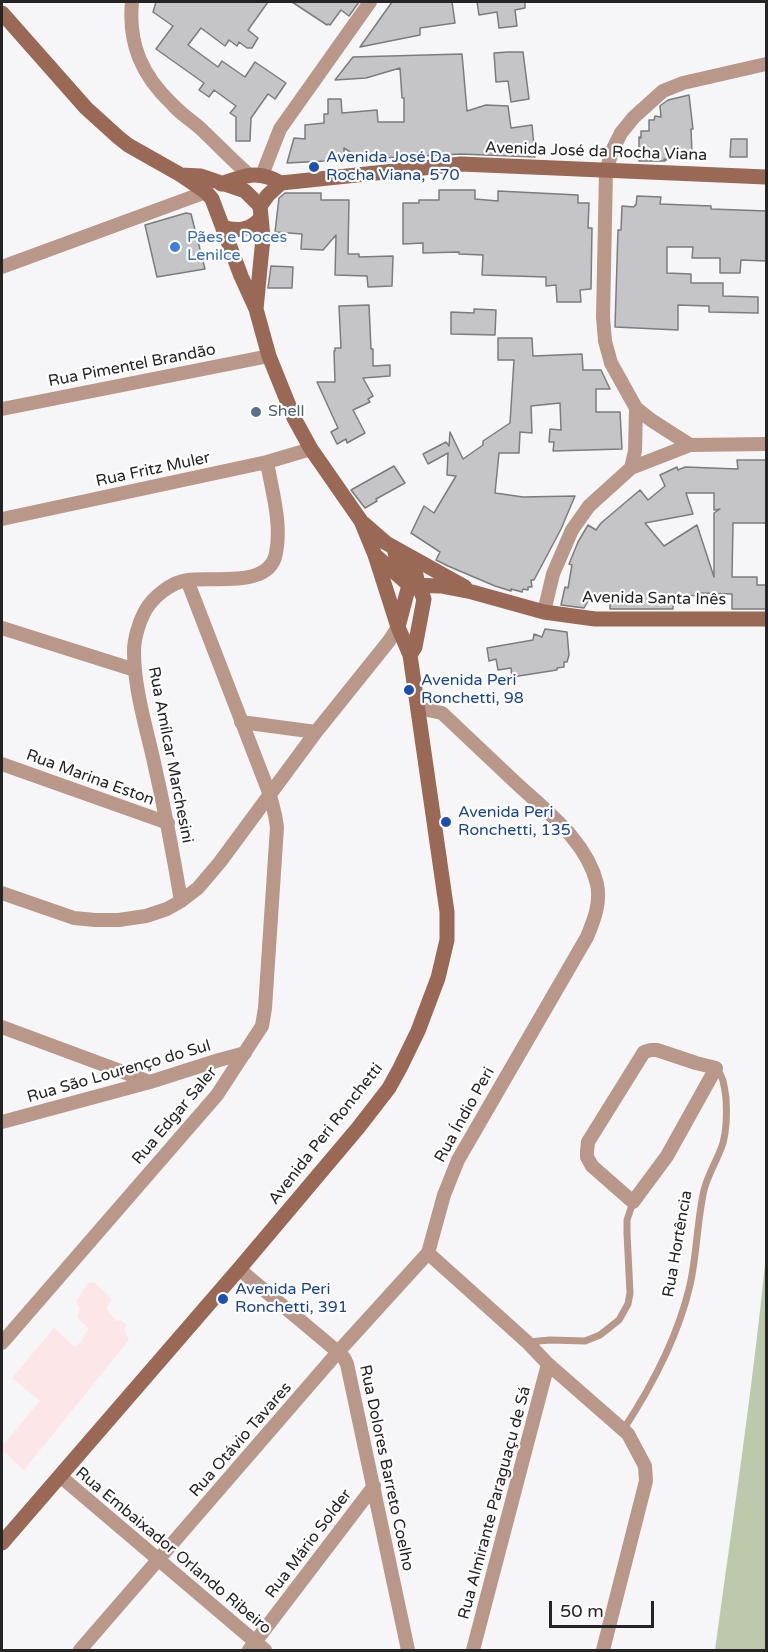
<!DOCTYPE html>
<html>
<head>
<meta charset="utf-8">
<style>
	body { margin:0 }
	#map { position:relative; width:768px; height:1652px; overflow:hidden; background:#f6f6f8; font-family:"Varela Round",sans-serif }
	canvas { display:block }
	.frame { position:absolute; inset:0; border:3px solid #242425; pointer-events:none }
	.scale { position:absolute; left:549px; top:1601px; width:105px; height:27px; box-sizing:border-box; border:3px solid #242425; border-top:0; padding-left:8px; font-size:18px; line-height:21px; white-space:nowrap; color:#242425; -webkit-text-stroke:4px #fff; paint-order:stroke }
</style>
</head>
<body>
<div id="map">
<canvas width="768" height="1652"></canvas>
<div class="frame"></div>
<div class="scale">50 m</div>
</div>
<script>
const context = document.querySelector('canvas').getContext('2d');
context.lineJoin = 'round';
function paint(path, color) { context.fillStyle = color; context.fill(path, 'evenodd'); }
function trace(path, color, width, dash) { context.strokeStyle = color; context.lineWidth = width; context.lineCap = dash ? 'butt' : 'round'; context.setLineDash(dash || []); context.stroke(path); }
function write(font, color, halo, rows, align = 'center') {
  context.font = font + ' "Varela Round",sans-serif'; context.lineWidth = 4.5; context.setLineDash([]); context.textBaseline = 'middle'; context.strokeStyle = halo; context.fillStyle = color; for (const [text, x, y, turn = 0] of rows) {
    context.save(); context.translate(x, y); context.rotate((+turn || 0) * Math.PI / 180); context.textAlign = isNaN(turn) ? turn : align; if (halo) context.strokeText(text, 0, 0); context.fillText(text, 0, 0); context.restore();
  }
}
const education = new Path2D(`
	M94,1282L112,1299L106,1308L116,1321L121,1320L127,1326L124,1328L129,1340L24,1470L2,1450V1446L40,1401L12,1378L54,1328L75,1347L83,1339L88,1328L77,1318L80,1309L76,1301L87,1284Z`);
const forest = new Path2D(`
	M766,1254V1650H715C733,1518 753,1386 766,1254Z`);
const building = new Path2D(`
	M156,2H268L248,30L258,38L252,48H247L239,42L237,46L229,40L225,46L201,28L188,45L218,67L222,61L245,77L255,62L286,83L275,99L268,94L251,118L250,141H236V117L230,113L236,106L214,90L209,97L199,90L204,83L156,49L173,26L153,12Z
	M292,2H359L349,16L341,10L330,25L328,24L327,25Z
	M392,2H452L455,23L420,28V35L360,47Z
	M477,2H525V8L515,10L517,26L499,28L497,12L479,15Z
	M508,52H523L529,99L511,102L508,81L496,82L494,53Z
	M462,54L467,111L486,105L508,106L511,128L532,125L535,157L461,154L361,159L344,148V160L287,163L294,138L305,139V125L324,123V114H328V99H341L342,113L377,110L378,122H404V98H402L400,68L366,78L335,80L353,57Z
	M689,95L693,129H691L692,153H682V156H667V160L664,159L665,161H639V137L641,138V131H649V120H654L655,116L661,117L660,106L661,105L668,100Z
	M731,139H747V157H730Z
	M439,190H475V199L498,201V191L578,195V203H589L588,228H592L591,289L580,290L581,302H557L556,285L546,286V277L482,275L483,255L459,254V252L423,253V243L403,244V203H419V200H439Z
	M285,193H321V200H349L348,254H359V257L393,256L392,286L368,287L367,276L335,275L336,235L323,250L301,249L302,234L275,232L279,198Z
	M637,196L661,197L660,204L711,206V209L766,211V261L741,260L740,273H720V258H692L693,247H667V273L691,274V283H723V296L758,297V313L709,312V306L678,305V330L615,327L618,230H621L622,206L634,207L635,205H636Z
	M186,213L191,214L205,269L157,277L145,225Z
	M271,266L293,267L292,288H268Z
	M369,305L371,349H373V366L390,365V376L363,378L373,396L368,399L370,402L353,410L365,433L347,443L346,439L337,444L331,432L338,428L317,382H335L334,351H335V348H341L339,306Z
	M474,309L496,310L495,335L451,334V312L474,313Z
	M498,338H532L533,356L582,354L583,370H601L610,389H596V412H620L622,449L553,451L554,442H549L550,429L561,430L560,403L531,406L532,433L520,432L519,453H499L495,493L523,497L575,496L561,529L534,580H531L532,587H528V590L523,589L522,592L511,589V591L495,586L448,566L436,560L440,552L411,533L424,506L434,513L456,476L447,475L448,453L428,464L423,454L446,442L449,446L450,432L463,459L483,445V441L510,423L514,360H498Z
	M737,460H766V523H733L732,577H757V585H766V609H732V594L699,593V596L673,594V609H610V601H588L584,608L561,605L565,587L568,588L572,565L569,564L578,542L588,525L596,530L601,523L640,490L648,500L665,486L660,475L677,467L678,470L685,467L738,469ZM686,493H714V510L720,509L714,513V577L697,525L664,546L645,523L693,514Z
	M394,466L405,483L376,499L377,501L365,508L351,490Z
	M545,629L567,632L569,655L567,662H564V667L557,668V670L512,677L511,668L498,670L496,659L489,661L487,648L533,640L534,634L542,637Z`);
const lane = new Path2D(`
	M528,1342L550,1340L585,1341L600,1335L619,1320L628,1304L630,1293L627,1233V1220L633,1202
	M623,1430C652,1386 678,1337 690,1285C697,1254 697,1221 704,1190C708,1174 718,1159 723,1143C727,1128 727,1113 726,1098C724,1086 724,1077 716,1068`);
const street = new Path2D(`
	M132,2C128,44 142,76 173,105C181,114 192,121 201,129C217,144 232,160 248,174
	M262,175L280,129L370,2
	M2,267L206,192
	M2,409L269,356
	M690,445L651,420L636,408L611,363L605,341L603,317L606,172L612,151L621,133L634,117L663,91L683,83L766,64
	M631,468L635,451L636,408
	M2,519L267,462L311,449
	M544,612L553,574L572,530L589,506L631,468L690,445L766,444
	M2,628L135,670
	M418,708L442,713C466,736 491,759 515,782C546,811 587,841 597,884C601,903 594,920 587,937L458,1160L444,1195L428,1253L527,1342L548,1364L628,1434L645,1466L646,1481L603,1650
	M241,722L316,732
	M2,764L168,823
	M2,893L74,918L95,920H119L146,916L167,909L181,901L198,888L220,862L316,732L389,641L398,627
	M181,901C173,853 164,806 153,758C145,723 134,687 134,651C134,639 139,622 145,611C153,597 171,582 188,580C212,576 270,589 276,553C282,524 272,491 267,462
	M2,1027L150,1082
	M651,1050H657L696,1063L716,1068L667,1156L633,1202L592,1166L587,1157V1152L588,1142L644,1052Z
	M2,1122L150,1082L219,1060L245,1053
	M239,1269L338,1352L344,1358L347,1364L408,1650
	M2,1343L217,1095L262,1026L265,1008L277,827L275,815L270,795L187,580
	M60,1476L265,1650
	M80,1650L338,1352L428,1253
	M249,1650L374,1486
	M473,1650L548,1364`);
const secondary = new Path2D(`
	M2,13L86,108L118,137L128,145L181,175L206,192L212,199L241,276L256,309L269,356L294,418L311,449L361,521L375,555L409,585L441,586L472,592L544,612L595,619H766
	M181,175L201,176L245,191L260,206L263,238L256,309
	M281,183L461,164L766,177
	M221,184C245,175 258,170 281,183
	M260,206L268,195L281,183
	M223,227C236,232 253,230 261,217
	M363,523L386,543L465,587
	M395,553L416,575L418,585L424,599L415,647L410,655
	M398,627L409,585L415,577
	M2,1543L239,1269L358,1128L389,1088L400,1068L418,1031L438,978L447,940V912L410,655L398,627L375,555`);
const markers = [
	[314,167,6,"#1a4fb4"],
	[175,247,6,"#3f7fe0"],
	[256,412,6,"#5c6f8a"],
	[409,690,6,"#1a4fb4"],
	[446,822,6,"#1a4fb4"],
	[223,1299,6,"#1a4fb4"]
];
const streetNames = [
	["Avenida José da Rocha Viana",596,152,2],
	["Rua Pimentel Brandão",132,366,-11],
	["Rua Fritz Muler",153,470,-12],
	["Avenida Santa Inês",654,599,1],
	["Rua Amílcar Marchesini",170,755,79],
	["Rua Marina Eston",90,778,20],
	["Rua São Lourenço do Sul",119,1072,-16],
	["Rua Índio Peri",465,1115,-61],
	["Rua Edgar Saler",175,1116,-50],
	["Avenida Peri Ronchetti",326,1134,-52],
	["Rua Hortência",678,1244,-80],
	["Rua Otávio Tavares",241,1440,-49],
	["Rua Dolores Barreto Coelho",386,1468,78],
	["Rua Almirante Paraguaçu de Sá",495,1503,-75],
	["Rua Mário Solder",309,1544,-53],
	["Rua Embaixador Orlando Ribeiro",173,1551,40]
];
const transitNames = [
	["Avenida José Da",326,158],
	["Rocha Viana, 570",326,176],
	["Avenida Peri",421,681],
	["Ronchetti, 98",421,699],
	["Avenida Peri",458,813],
	["Ronchetti, 135",458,831],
	["Avenida Peri",235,1290],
	["Ronchetti, 391",235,1308]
];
const shopNames = [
	["Pães e Doces",187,238],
	["Lenilce",187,256]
];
const serviceNames = [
	["Shell",268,412]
];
paint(education, '#fce6e7');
paint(forest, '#bec9ac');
paint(building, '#c5c5c7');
trace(building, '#7b7c7d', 1.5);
trace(lane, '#b99789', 7);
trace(street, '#b99789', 14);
trace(secondary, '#996955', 15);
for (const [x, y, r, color] of markers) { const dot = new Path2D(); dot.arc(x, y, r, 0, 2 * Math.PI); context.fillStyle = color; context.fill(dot); trace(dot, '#fff', 2); }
write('16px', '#242425', '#fff', streetNames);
write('16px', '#164399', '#fff', transitNames, 'left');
write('16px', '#366cbe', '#fff', shopNames, 'left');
write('16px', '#4e5e75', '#fff', serviceNames, 'left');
</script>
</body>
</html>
